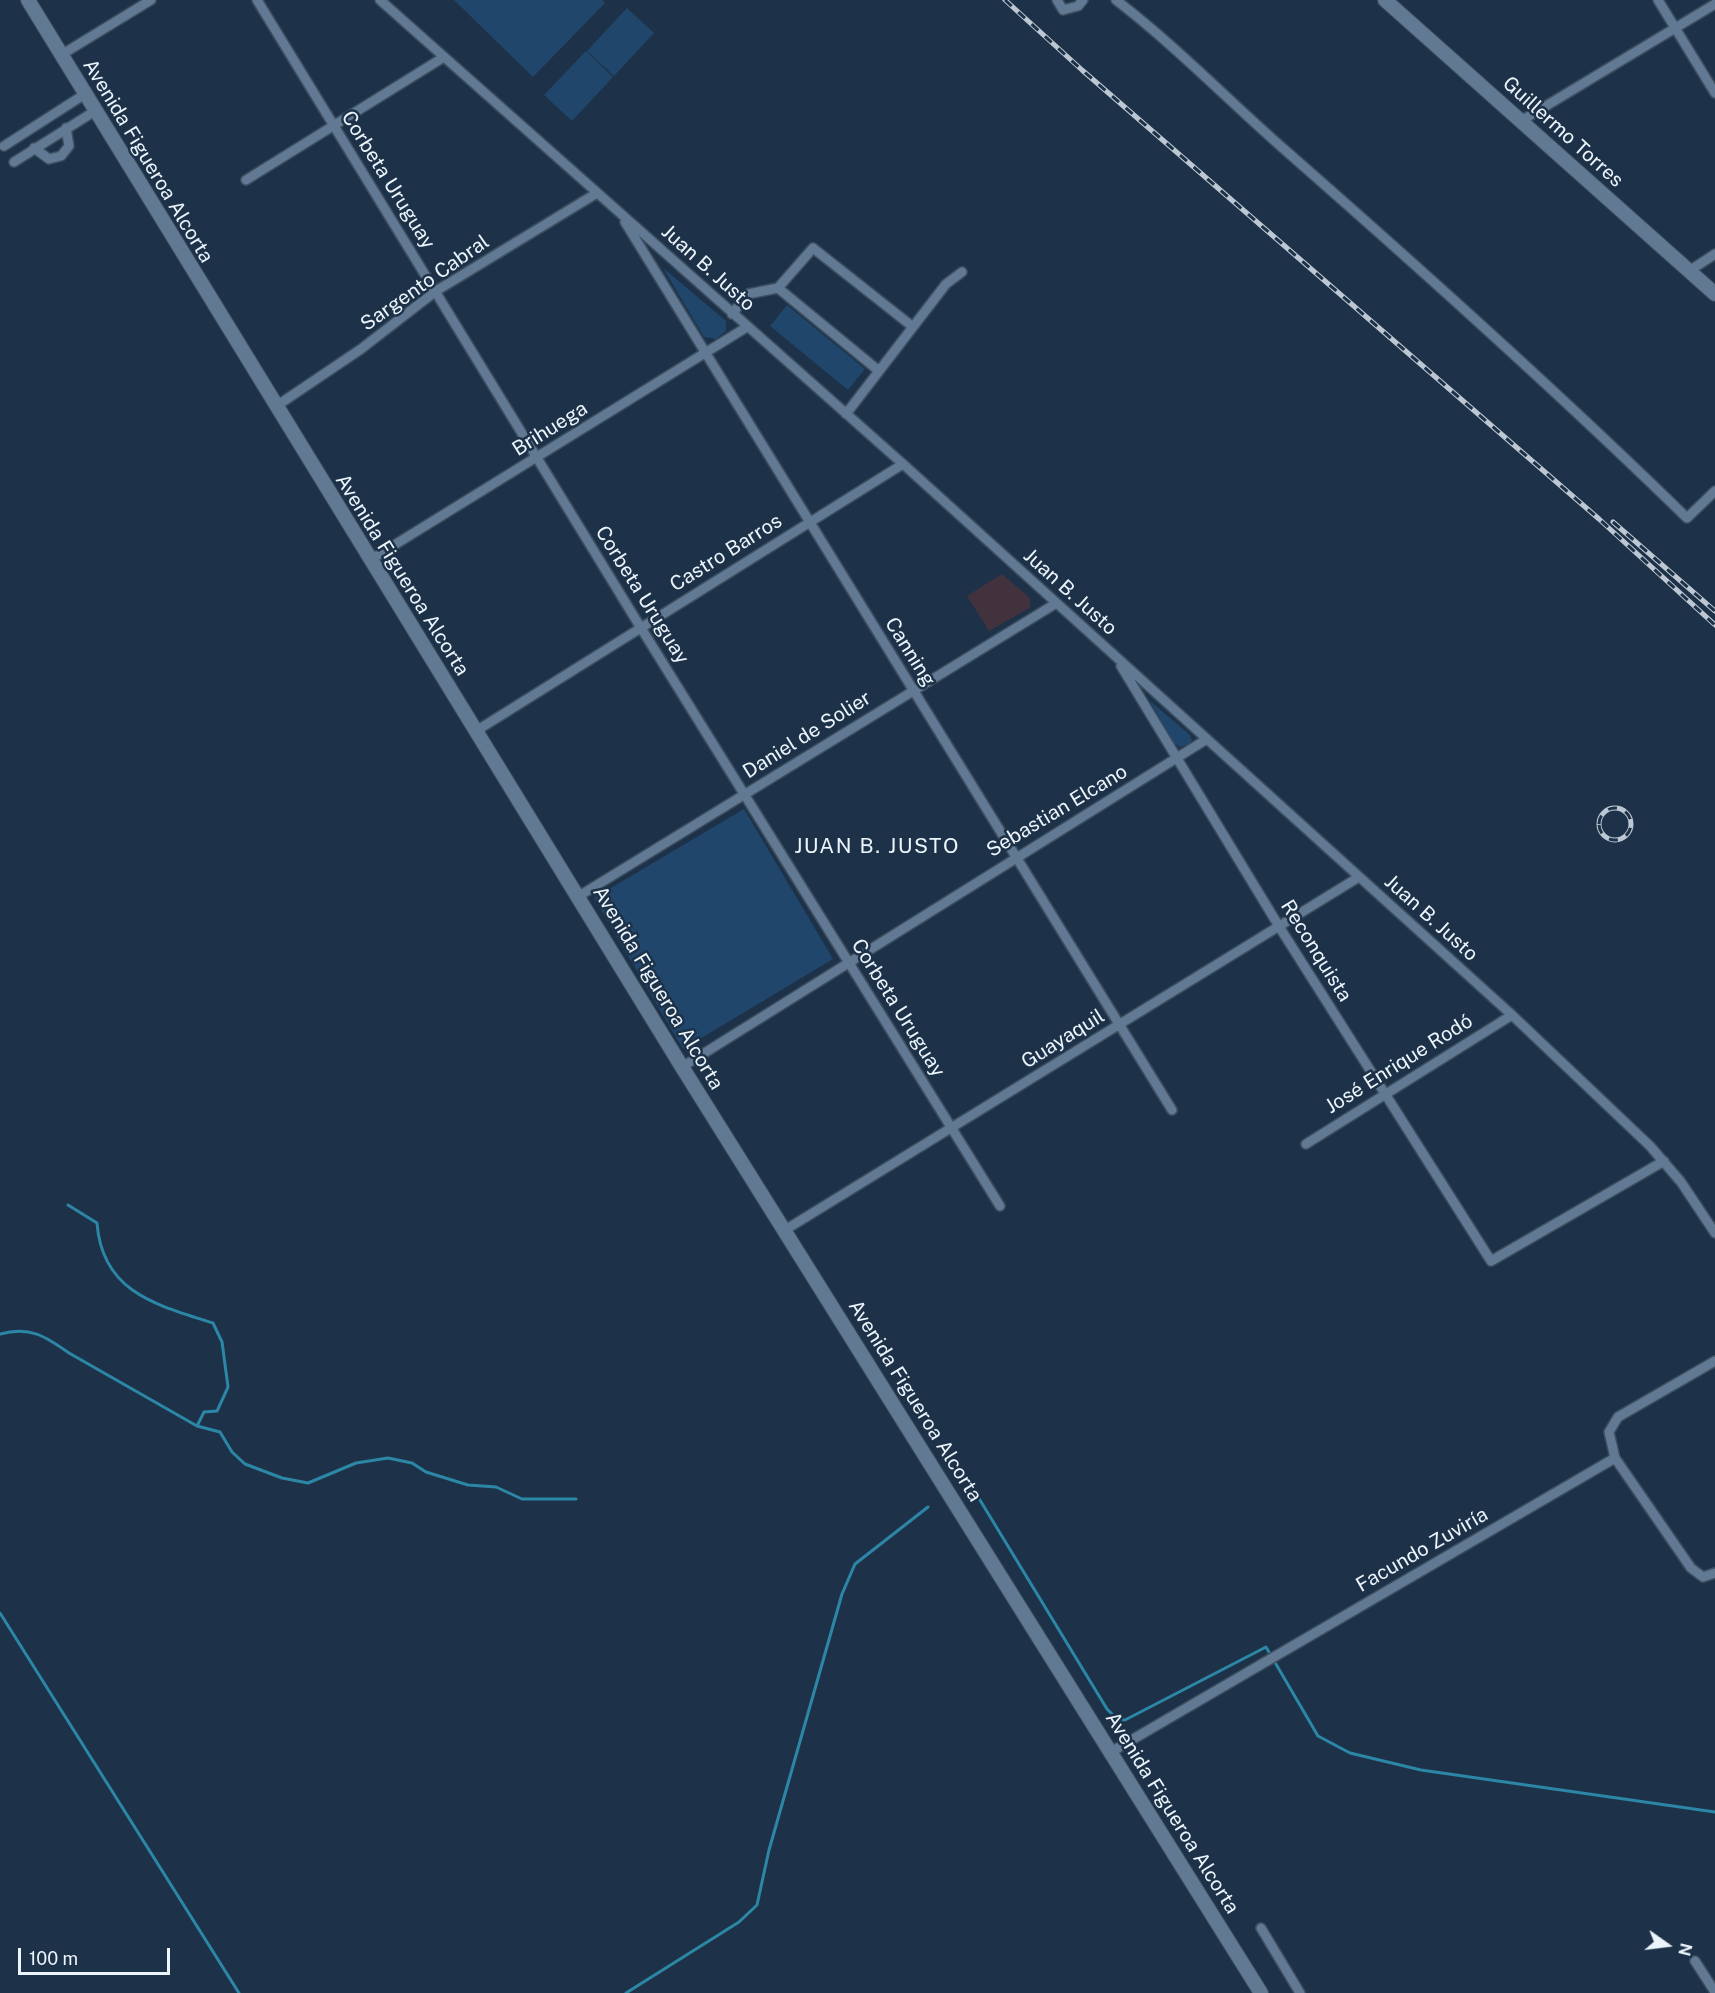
<!DOCTYPE html>
<html>
<head>
<meta charset="utf-8">
<style>
	body { margin:0 }
	#map { position:relative; width:1715px; height:1993px; overflow:hidden; background:#1d3248; font-family:"Public Sans",sans-serif }
	canvas { display:block }
	.north { position:absolute; left:1637px; top:1915px; width:60px; height:60px; -webkit-text-stroke:4px #1d3248; paint-order:stroke; rotate:104deg; font-size:16px; font-weight:700; line-height:24px; text-align:center; color:#ecf4fc }
	.north::after { content:''; display:block; margin:auto; width:21px; height:27px; background:#ecf4fc; clip-path:polygon(50% 0,100% 100%,50% 72%,0 100%) }
	.scale { position:absolute; left:18px; top:1948px; width:152px; height:27px; box-sizing:border-box; border:3px solid #ecf4fc; border-top:0; padding-left:8px; font-size:18px; line-height:21px; white-space:nowrap; color:#ecf4fc; -webkit-text-stroke:4px #1d3248; paint-order:stroke }
</style>
</head>
<body>
<div id="map">
<canvas width="1715" height="1993"></canvas>
<div class="north">N</div>
<div class="scale">100 m</div>
</div>
<script>
const context = document.querySelector('canvas').getContext('2d');
context.lineJoin = 'round';
function paint(path, color) { context.fillStyle = color; context.fill(path, 'evenodd'); }
function trace(path, color, width, dash) { context.strokeStyle = color; context.lineWidth = width; context.lineCap = dash ? 'butt' : 'round'; context.setLineDash(dash || []); context.stroke(path); }
function write(font, color, halo, rows, align = 'center') {
  context.font = font + ' "Public Sans",sans-serif'; context.lineWidth = 5; context.setLineDash([]); context.textBaseline = 'middle'; context.strokeStyle = halo; context.fillStyle = color; for (const [text, x, y, turn = 0] of rows) {
    context.save(); context.translate(x, y); context.rotate((+turn || 0) * Math.PI / 180); context.textAlign = isNaN(turn) ? turn : align; if (halo) context.strokeText(text, 0, 0); context.fillText(text, 0, 0); context.restore();
  }
}
const education = new Path2D(`
	M1002,574L1030,598V608L989,631L967,596Z`);
const green = new Path2D(`
	M454,0H602L605,3L533,77Z
	M627,8L654,33L614,76L587,51Z
	M586,51L613,77L572,121L544,95Z
	M663,268L726,321V331L716,339L704,337Z
	M787,305L865,369L848,390L770,326Z
	M1150,701L1189,734L1192,740L1190,744L1180,747L1174,743Z
	M744,809L833,959L683,1049L594,898Z`);
const stream = new Path2D(`
	M0,1334C30,1326 45,1336 69,1353L197,1426L204,1412L217,1411L228,1387L222,1342L213,1323C156,1305 102,1292 97,1223L68,1205
	M197,1426L220,1432L232,1452L245,1464L282,1478L308,1483L356,1463L388,1458L412,1463L426,1472L468,1485L496,1487L522,1499H576
	M969,1482L1107,1709L1117,1719L1125,1720L1266,1647L1318,1736L1350,1753L1421,1770L1715,1812
	M0,1613L239,1993
	M626,1993L739,1922L757,1905L769,1850L842,1594L855,1564L928,1507`);
const street = new Path2D(`
	M257,0L641,628L1000,1206
	M380,0L903,464L1512,1015L1650,1146L1681,1182L1715,1233
	M1057,0L1063,10L1078,6L1083,0
	M1116,0C1176,46 1229,101 1285,150C1422,270 1557,391 1687,518L1715,491
	M1658,0L1715,93
	M61,55L151,0
	M1521,121L1715,4
	M4,146L85,94
	M34,148L49,159L61,156L69,146L66,128
	M14,162L95,111
	M246,180L444,57
	M625,222L1172,1110
	M1689,271L1715,254
	M778,288L879,371
	M732,314L748,294L778,288L813,248L913,327
	M275,407L361,349L436,291L597,193
	M846,414L946,284L962,272
	M370,560L747,327
	M1121,666L1280,928L1491,1261L1664,1161
	M476,731L903,464
	M579,896L1055,604
	M682,1067L1207,739
	M1306,1144L1512,1015
	M785,1230L1359,877
	M1615,1458L1691,1568L1703,1577L1715,1573
	M1111,1752L1615,1458L1609,1432L1618,1417L1715,1361
	M1261,1928L1300,1993
	M1695,1961L1715,1992`);
const secondary = new Path2D(`
	M28,0L682,1067L1261,1993
	M1385,0L1715,294`);
const rail = new Path2D(`
	M1005,0L1082,70L1599,519L1715,625
	M1613,522L1715,611
	M1599 824a16 16 0 1 1 32 0a16 16 0 1 1-32 0Z`);
const streetNames = [
	["Guillermo Torres",1563,132,42],
	["Avenida Figueroa Alcorta",148,161,59],
	["Corbeta Uruguay",388,180,58],
	["Juan B. Justo",708,268,42],
	["Sargento Cabral",425,283,-35],
	["Brihuega",550,429,-32],
	["Castro Barros",726,553,-32],
	["Avenida Figueroa Alcorta",402,575,58],
	["Juan B. Justo",1070,592,42],
	["Corbeta Uruguay",642,595,58],
	["Canning",910,652,58],
	["Daniel de Solier",807,735,-32],
	["Sebastian Elcano",1057,811,-31],
	["Juan B. Justo",1431,918,42],
	["Reconquista",1316,951,58],
	["Avenida Figueroa Alcorta",658,988,59],
	["Corbeta Uruguay",898,1008,58],
	["Guayaquil",1063,1039,-32],
	["José Enrique Rodó",1399,1064,-32],
	["Avenida Figueroa Alcorta",915,1401,58],
	["Facundo Zuviría",1422,1550,-30],
	["Avenida Figueroa Alcorta",1172,1813,58]
];
const neighbourhoodNames = [
	["JUAN B. JUSTO",877,847]
];
paint(education, '#42323e');
paint(green, '#20466c');
trace(stream, '#2c87a6', 3);
trace(street, '#3c4e5f', 12);
trace(secondary, '#3c4e5f', 16);
trace(street, '#617992', 9);
trace(secondary, '#617992', 14);
trace(rail, '#bcc7d3', 5);
trace(rail, '#1d3248', 3, [9]);
write('20px', '#ecf4fc', '#1d3248', streetNames);
context.letterSpacing = '1.5px';
write('21px', '#ecf4fc', '#1d3248', neighbourhoodNames);
context.letterSpacing = '0px';
</script>
</body>
</html>
